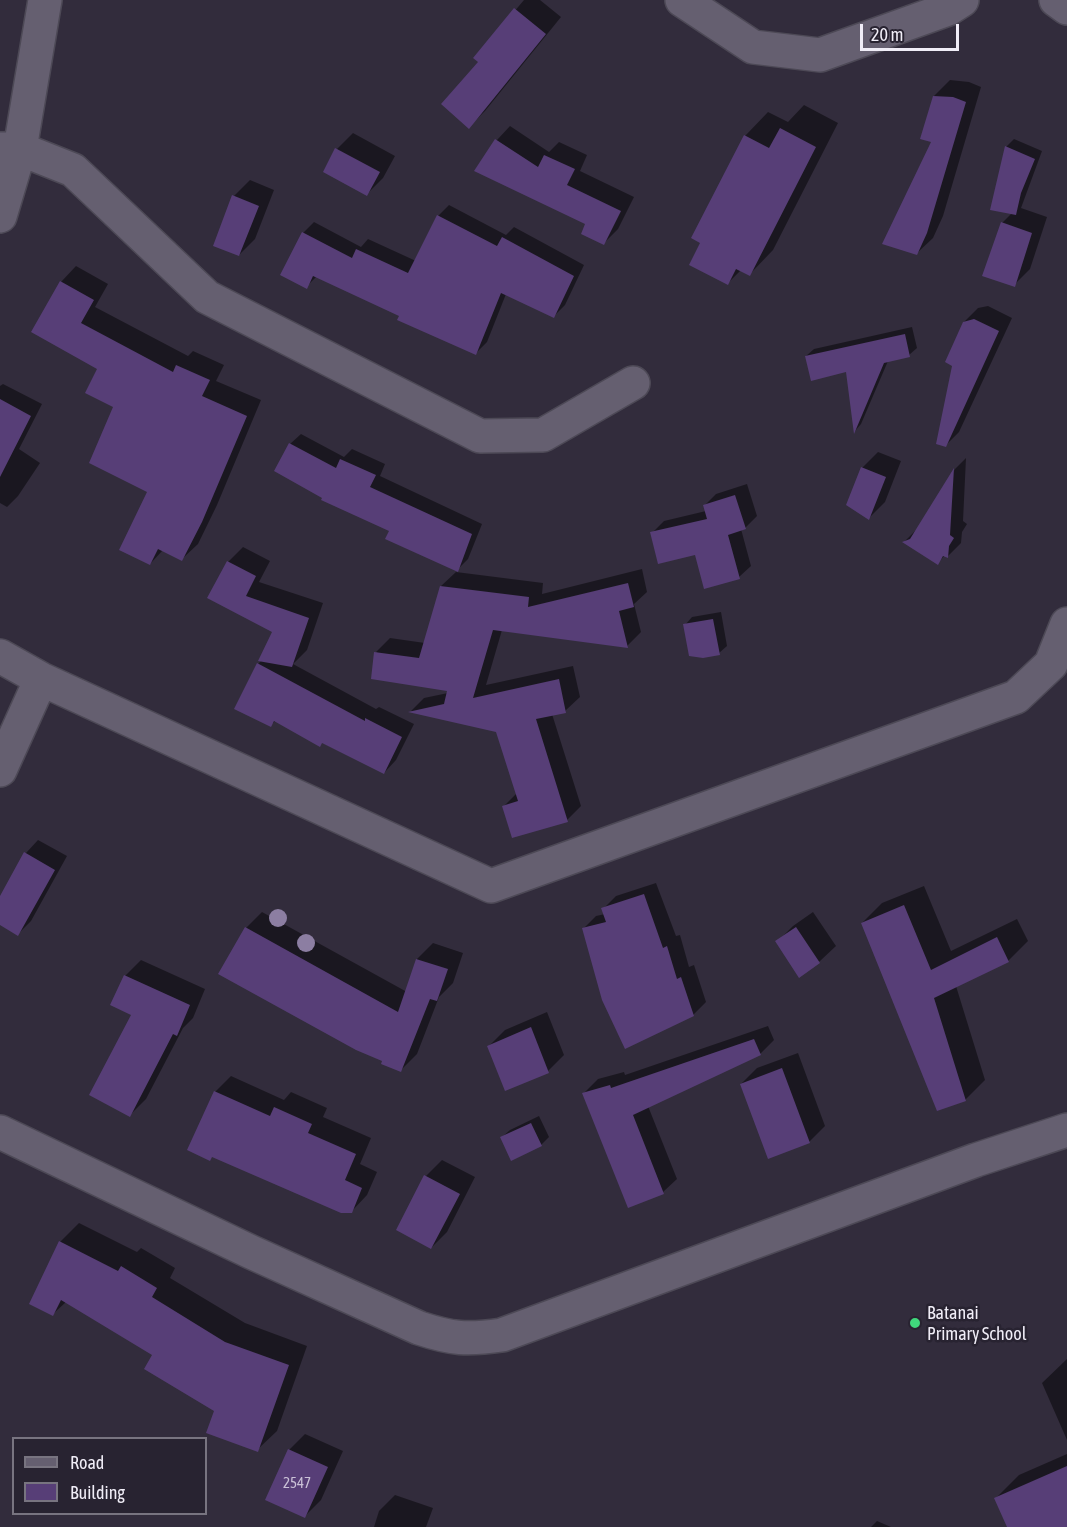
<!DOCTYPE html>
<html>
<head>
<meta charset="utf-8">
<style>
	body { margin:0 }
	#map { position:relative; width:1067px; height:1527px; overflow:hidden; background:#322c3c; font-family:"Asap Condensed",sans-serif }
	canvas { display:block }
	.legend { position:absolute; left:12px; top:1437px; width:195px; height:78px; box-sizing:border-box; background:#282331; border:2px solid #787480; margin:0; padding:8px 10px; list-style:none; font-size:18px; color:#f0edf7 }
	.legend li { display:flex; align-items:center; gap:12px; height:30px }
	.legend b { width:30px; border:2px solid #787480 }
	.scale { position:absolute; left:860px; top:24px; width:99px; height:27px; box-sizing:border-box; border:3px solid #f0edf7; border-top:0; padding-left:8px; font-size:18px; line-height:21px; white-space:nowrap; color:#f0edf7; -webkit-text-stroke:4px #282331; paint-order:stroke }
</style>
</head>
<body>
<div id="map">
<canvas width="1067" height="1527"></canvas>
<ul class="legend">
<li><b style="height:8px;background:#655f70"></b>Road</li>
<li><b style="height:16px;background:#573e77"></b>Building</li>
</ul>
<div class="scale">20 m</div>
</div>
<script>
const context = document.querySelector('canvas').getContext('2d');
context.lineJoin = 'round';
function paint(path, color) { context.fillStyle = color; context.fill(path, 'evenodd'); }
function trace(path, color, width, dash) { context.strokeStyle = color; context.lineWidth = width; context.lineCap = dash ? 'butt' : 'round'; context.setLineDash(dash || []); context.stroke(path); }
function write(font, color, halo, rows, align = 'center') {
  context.font = font + ' "Asap Condensed",sans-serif'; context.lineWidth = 5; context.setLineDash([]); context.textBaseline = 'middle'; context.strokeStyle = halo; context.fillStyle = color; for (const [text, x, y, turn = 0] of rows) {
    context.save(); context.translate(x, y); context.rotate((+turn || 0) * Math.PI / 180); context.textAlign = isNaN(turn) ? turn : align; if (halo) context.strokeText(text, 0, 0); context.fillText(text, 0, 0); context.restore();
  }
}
const shadow = new Path2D(`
	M524,0H540L561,17L485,111L469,127L480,62L475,58Z
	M950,80L969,82L981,87L943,216L933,238L916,254L933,141L934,96Z
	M804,105L838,123L773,250L750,274L741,270L728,283L745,136L768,112L788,122Z
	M510,126L549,152L559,142L587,155L580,171L634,197L618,229L604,243L587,223L476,170L497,140Z
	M353,133L395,156L383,178L367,194L337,149Z
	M1014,139L1042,151L1021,208L1047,217L1030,269L1014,285L1002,223L1012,213L1006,147Z
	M250,180L274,190L255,239L239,255L234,196Z
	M449,205L506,235L514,227L584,265L565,305L554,316L506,294L487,342L476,353L401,315L317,276L306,287L303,233L314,222L361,247L368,239L416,261L438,216Z
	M76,266L108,284L95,307L188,356L193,351L224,365L216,381L261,400L217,505L198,544L182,559L163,550L150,564L149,491L115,406L61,282Z
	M988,306L1012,318L959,432L945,446L964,322L978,308Z
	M912,327L917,348L909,355L888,361L861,424L855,431L847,370L806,356L814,349Z
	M3,384L42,404L19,449L40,463L18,496L7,507L0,503V386Z
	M301,434L344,457L352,449L385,464L380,476L482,524L468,559L457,570L391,530L290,444Z
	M878,452L901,461L885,502L869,518L862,468Z
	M966,458L963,521L967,524L962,532L961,543L948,556L945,555L938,563L905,541L918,528L955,469Z
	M747,484L757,516L745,528L741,529L751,566L739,577L696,553L652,533L664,521L706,511L705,505L716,494Z
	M243,547L270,561L259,582L323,603L307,650L293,664L376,709L379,707L414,724L396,760L384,773L276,720L271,725L258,664L262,660L274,631L209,597L228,562Z
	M642,569L647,592L634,604L641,632L627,646L502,630L486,685L573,666L580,697L565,711L552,714L581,806L567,820L504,806L517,793L497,731L411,711L424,698L448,693L449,690L376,652L390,638L425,643L441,586L456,572L543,583L542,594Z
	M721,612L727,646L719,653L685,625L692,617Z
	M38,840L67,856L31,921L18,934L0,924V899L26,853Z
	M656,883L676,936L680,935L689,967L694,965L706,1002L693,1015L583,929L596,916L605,914L603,909L616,896Z
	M924,886L951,951L1017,919L1028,941L1008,961L956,986L985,1080L965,1100L862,923L882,903Z
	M262,912L407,992L417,959L433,943L463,953L453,983L439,997L417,1054L401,1070L384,1060L246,928Z
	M813,912L836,946L820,961L800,975L777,942L793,926Z
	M141,960L205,989L193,1018L183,1028L146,1099L130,1115L133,1014L125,976Z
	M547,1012L564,1055L548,1071L506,1089L489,1046L505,1030Z
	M768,1026L774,1040L760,1054L648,1106L677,1179L663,1192L584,1093L598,1079L624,1072L625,1075Z
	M798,1053L825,1126L809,1142L741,1084L757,1068Z
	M231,1076L284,1100L291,1092L327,1108L323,1117L371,1138L360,1164L377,1172L367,1195L351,1212L215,1092Z
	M539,1116L549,1137L541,1145L502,1137L510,1130Z
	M442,1160L475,1177L447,1232L431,1248L426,1176Z
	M79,1223L137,1252L141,1248L175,1268L170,1278L245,1323L307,1346L277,1431L257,1450L154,1354L66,1302L53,1314L60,1242Z
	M1067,1359V1440L1042,1383Z
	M305,1434L343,1451L321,1500L305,1516L289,1450Z
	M1067,1454V1527H1008L996,1498L1019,1475Z
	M395,1495L433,1508L426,1527H374L379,1511Z
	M877,1521L891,1527H871Z`);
const building = new Path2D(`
	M514,8L546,34L469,129L441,104L478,62L473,58Z
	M933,96L953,97L966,102L927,233L917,255L882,244L931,142L920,139Z
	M780,128L816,147L750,276L736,269L728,285L689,265L700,243L691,238L744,135L769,148Z
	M495,139L538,167L544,155L575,169L567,185L621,211L604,245L581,234L585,224L474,171Z
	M1005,146L1035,159L1021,193L1016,215L990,210Z
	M335,148L380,172L367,196L323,172Z
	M232,195L259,206L239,256L213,246Z
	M437,215L497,246L502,237L574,276L554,318L501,293L476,355L397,320L399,316L313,276L307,289L280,275L302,232L352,258L356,249L408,273Z
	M1001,222L1032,233L1015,287L982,276Z
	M60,281L94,300L81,323L173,372L176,365L210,380L202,396L247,416L202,522L182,561L158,549L150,565L119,550L147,492L89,463L113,407L85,393L97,369L31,332Z
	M974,319L999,331L946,447L936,444L952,366L945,362L963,322Z
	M905,334L910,357L884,363L854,434L846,372L811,381L805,356Z
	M0,399L31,416L0,477Z
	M289,443L336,468L340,459L376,475L370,487L472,534L458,572L385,539L389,531L321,500L322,498L274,471Z
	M861,467L886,477L869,520L846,505Z
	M954,468L950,535L954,538L949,546L948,558L943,556L938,565L902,542L910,539Z
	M735,495L746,529L728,535L740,579L704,589L695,555L658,564L650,532L707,519L703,505Z
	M227,561L256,576L246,596L309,618L292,667L258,661L272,632L207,598Z
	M628,583L634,607L619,611L628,648L493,630L473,698L559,679L566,713L536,719L568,822L512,838L502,806L518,801L496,732L408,712L444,704L447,691L371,679L374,652L419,658L440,586L529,597L528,607Z
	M713,619L720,655L703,658L689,656L683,624Z
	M257,663L365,721V718L402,737L384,774L322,743L320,747L274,721L271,727L234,709Z
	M24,852L55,870L18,936L0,925V896Z
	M644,894L663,948L667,946L677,979L681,977L694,1016L625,1049L602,1000L582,928L606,922L601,908Z
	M904,905L931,970L997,937L1009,962L934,998L966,1101L937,1111L861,923Z
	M245,927L398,1012L416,959L448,969L437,1001L430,999L401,1072L381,1064L382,1061L356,1050L218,974Z
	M796,927L820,963L799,978L775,941Z
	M124,975L190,1005L177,1036L173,1034L130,1117L89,1095L131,1015L110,1005Z
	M531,1027L549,1073L505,1091L487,1046Z
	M754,1039L761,1055L633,1115L664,1194L628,1208L582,1093L610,1085L611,1088Z
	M782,1068L810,1143L768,1159L740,1084Z
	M214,1091L270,1116L274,1107L312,1124L308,1133L356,1154L345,1180L362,1188L352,1213H341L212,1157L210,1161L187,1150Z
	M531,1123L542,1146L511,1161L500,1137Z
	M424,1175L460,1194L431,1249L396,1230Z
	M59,1241L118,1271L121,1266L157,1288L152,1297L225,1342L289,1365L258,1452L206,1433L214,1411L144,1369L152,1355L61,1300L53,1316L29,1304Z
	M288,1449L328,1467L305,1518L265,1500Z
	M1067,1466V1527H1007L994,1498Z`);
const minor = new Path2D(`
	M682,0L753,47L820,55L948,9L962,0
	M1056,0L1067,8
	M0,149H20L73,170L207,297L480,436L543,435L633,383
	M0,216L20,149L45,0
	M0,656L41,679L491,886L1016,697L1051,664L1067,624
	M0,770L41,679
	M0,1132L251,1252L419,1328C452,1339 467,1340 502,1335L976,1160L1067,1130`);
const trees = [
	[278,918],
	[306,943]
];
const markers = [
	[915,1323,6,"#40d77c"]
];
const numberNames = [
	["2547",297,1483]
];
const poiNames = [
	["Batanai",927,1313],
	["Primary School",927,1334]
];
paint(shadow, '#0007');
paint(building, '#573e77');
trace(minor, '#4d4956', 36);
trace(minor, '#655f70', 33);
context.fillStyle = '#8c7ea2';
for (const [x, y] of trees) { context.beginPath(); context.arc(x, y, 9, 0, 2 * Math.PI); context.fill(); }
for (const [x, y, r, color] of markers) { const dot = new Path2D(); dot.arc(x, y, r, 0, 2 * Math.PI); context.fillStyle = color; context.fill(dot); trace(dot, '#282331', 2); }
write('15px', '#cac1d7', null, numberNames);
write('18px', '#f0edf7', '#282331', poiNames, 'left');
</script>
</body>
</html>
